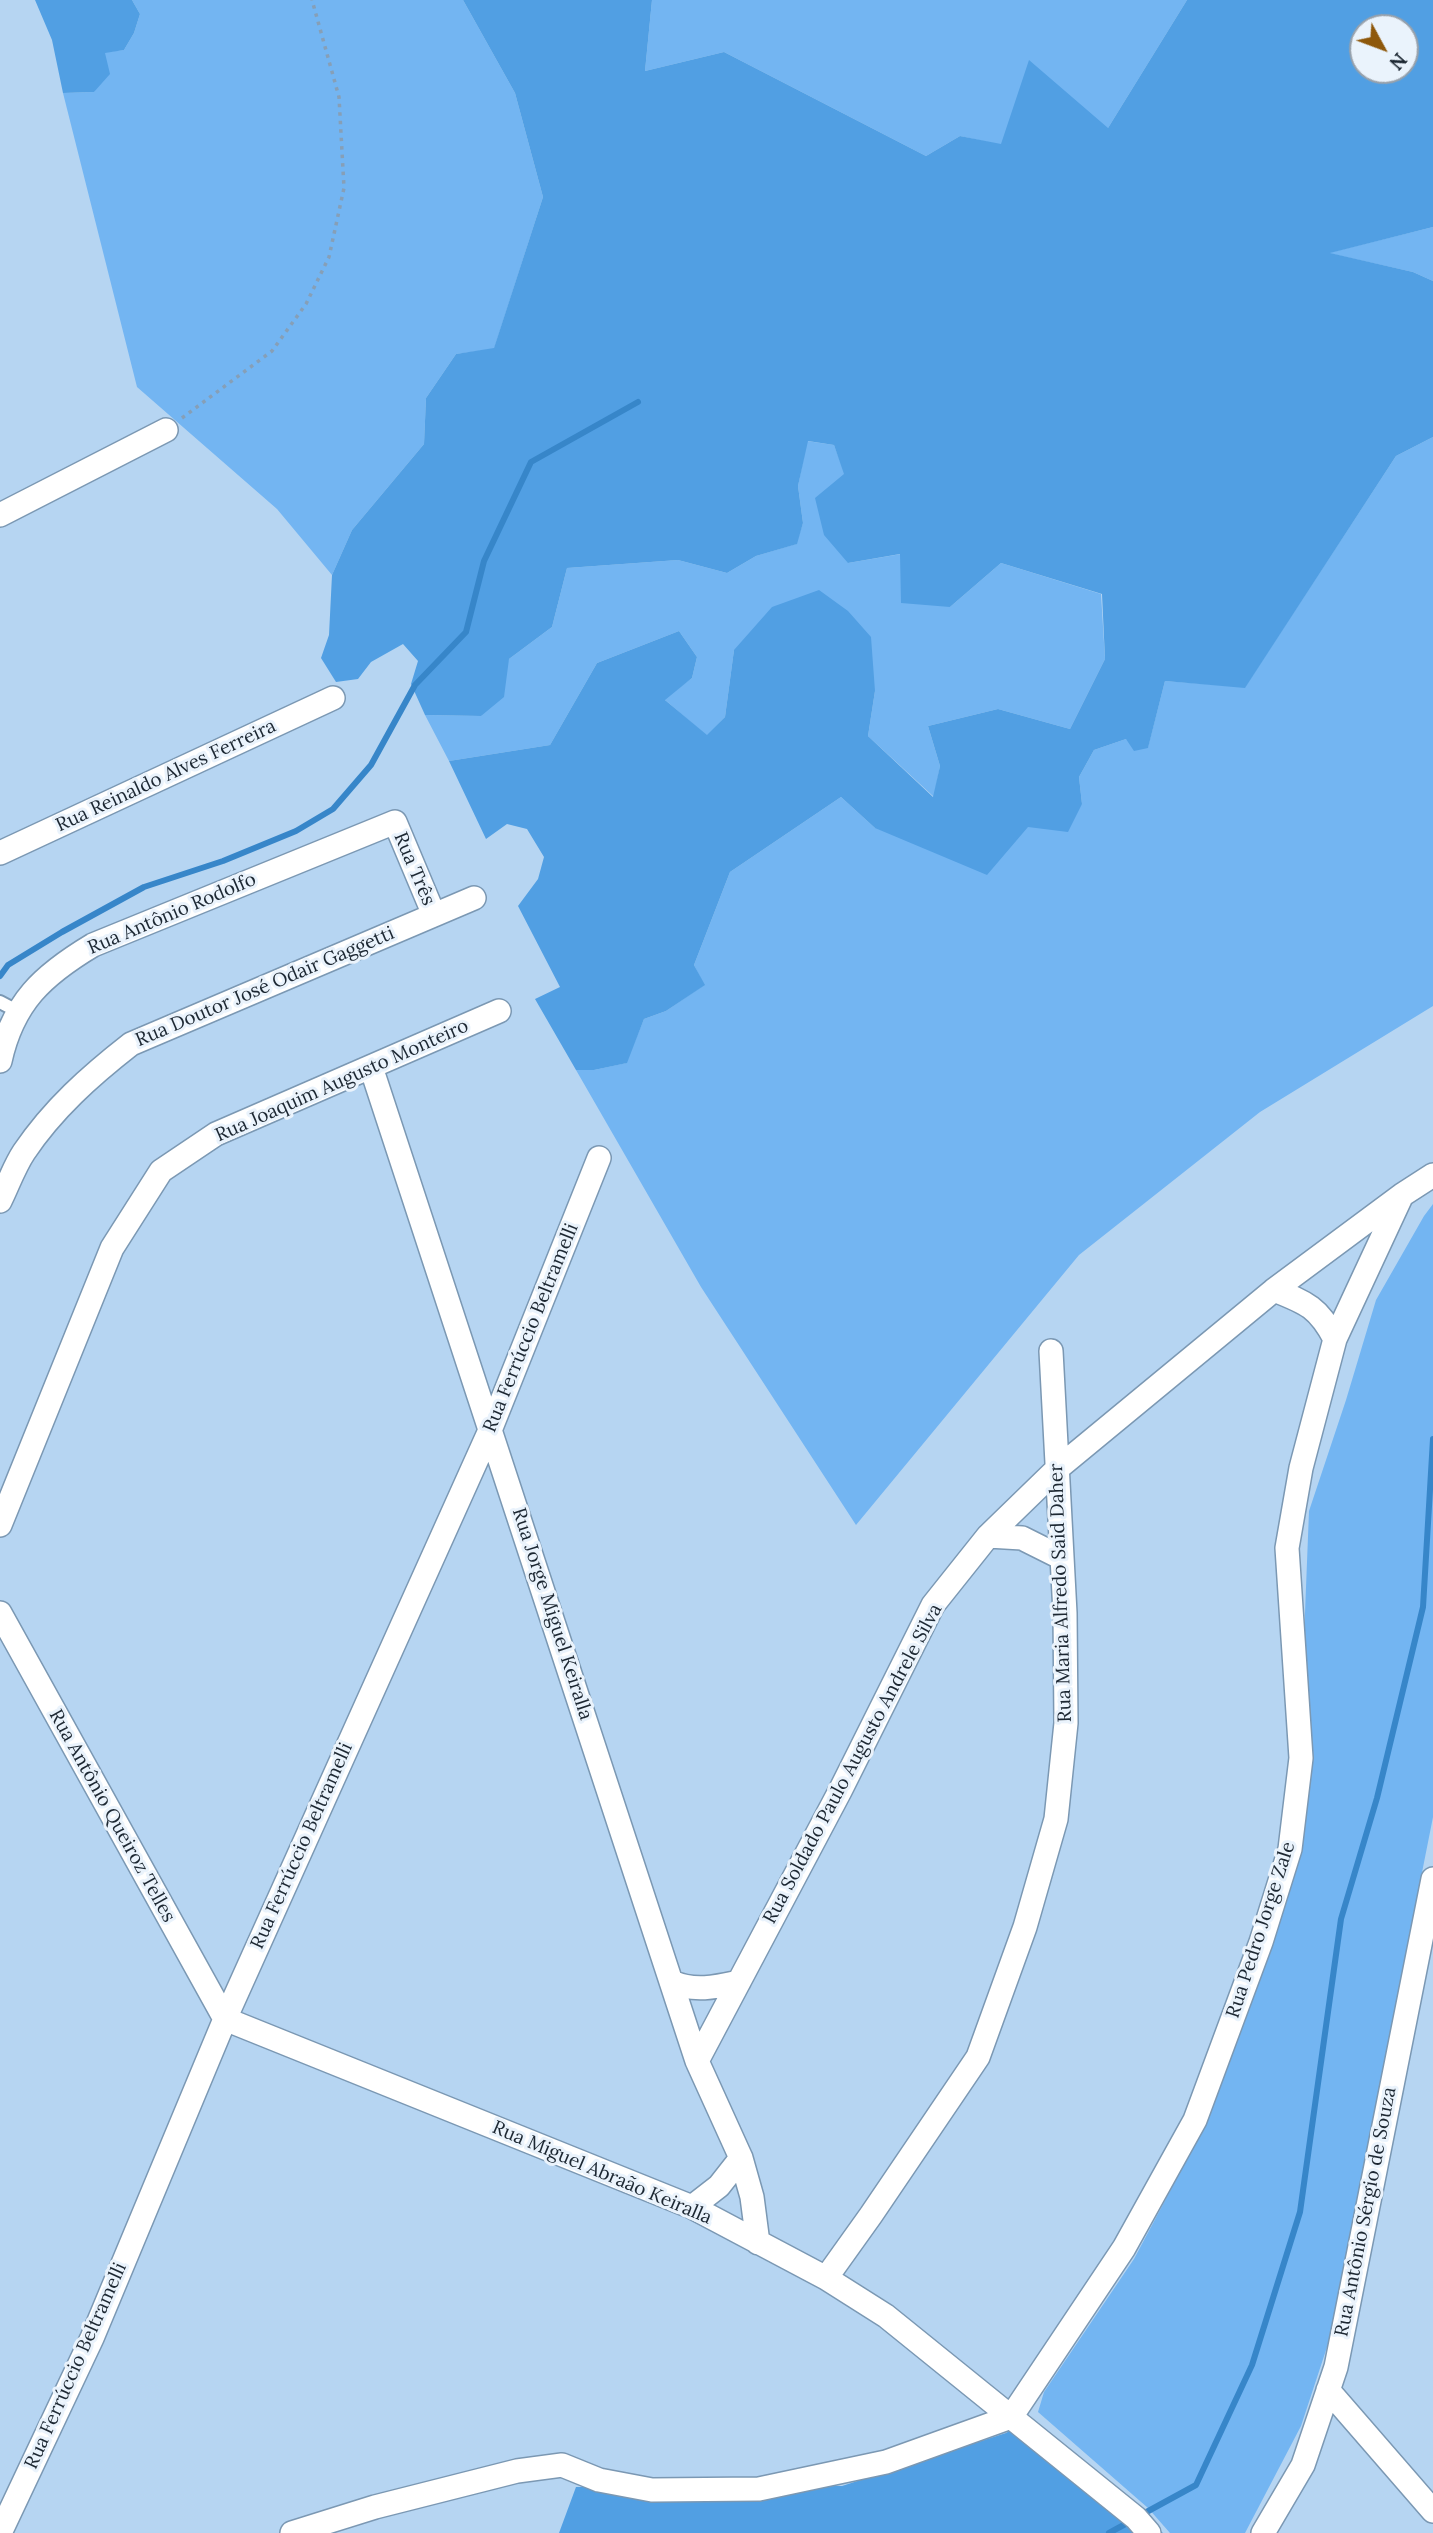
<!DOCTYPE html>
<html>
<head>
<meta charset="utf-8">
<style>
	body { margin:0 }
	#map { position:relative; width:1433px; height:2533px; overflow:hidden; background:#b6d5f2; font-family:Lora,serif }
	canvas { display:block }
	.north { position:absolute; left:1349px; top:14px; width:70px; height:70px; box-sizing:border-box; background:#eaf3fc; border:2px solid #98a1ab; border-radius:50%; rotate:131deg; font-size:19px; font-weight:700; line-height:28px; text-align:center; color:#1c2732 }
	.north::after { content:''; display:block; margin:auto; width:24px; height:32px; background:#8e580b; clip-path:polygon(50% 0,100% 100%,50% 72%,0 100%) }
</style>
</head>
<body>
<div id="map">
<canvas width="1433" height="2533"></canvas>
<div class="north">N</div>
</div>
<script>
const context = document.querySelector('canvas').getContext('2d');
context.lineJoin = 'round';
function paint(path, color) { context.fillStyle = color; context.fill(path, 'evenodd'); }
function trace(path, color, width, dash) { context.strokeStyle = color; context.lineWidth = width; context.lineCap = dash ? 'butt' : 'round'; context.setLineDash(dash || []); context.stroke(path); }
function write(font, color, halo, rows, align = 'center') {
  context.font = font + ' Lora,serif'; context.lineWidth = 6; context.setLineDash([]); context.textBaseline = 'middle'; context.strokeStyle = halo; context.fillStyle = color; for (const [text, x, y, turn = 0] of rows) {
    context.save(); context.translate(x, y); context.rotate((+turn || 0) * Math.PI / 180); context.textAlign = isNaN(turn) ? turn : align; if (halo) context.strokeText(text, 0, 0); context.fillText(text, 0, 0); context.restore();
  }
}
const green = new Path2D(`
	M132,0H463L515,93L543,197L494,349L456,354L426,398L424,444L352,530L332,575L277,509L137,387L63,93L94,92L105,52L124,50L134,33L140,14Z
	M652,0H1187L1108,128L1001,145L960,136L926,156L724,52L645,71Z
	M1433,227V281L1413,272L1328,253Z
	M1433,437V1006L1260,1112L1079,1255L856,1525L701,1287L576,1070H594L626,1063L644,1019L666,1011L704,985L694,965L730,872L841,797L875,828L1028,826L1082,804L1079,777L1094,750L1126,739L1148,747L1165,681L1245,687L1396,456Z
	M807,441L834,445L845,474L848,563L901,554L950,607L1001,563L1101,594L1105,659L1070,729L998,709L928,726L940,766L934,797L868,736L875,691L734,650L725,717L707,736L664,699L692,678L697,657L679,631L597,663L550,745L449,761L425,715L481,716L509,659L552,627L567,568L678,560L727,573L756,556L796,544L803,523L798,486Z
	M1433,1204V1817L1329,2341L1301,2426L1245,2533H1170L1148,2508L1038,2412L1044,2392L1134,2259L1204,2127L1233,2052L1284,1891L1303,1664L1309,1511L1346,1400L1376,1300L1424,1216Z`);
const forest = new Path2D(`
	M35,0H132L140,14L134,33L124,50L105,53L110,74L94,92L63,93L52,40Z
	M463,0H652L645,71L724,52L926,156L960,136L1001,144L1029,60L1108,128L1187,0H1433V227L1330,253L1413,272L1433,281V437L1396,456L1245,688L1165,681L1148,748L1134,751L1126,739L1094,750L1079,777L1082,804L1068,832L1028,827L987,875L875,828L841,797L730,872L694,965L705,985L666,1011L644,1019L627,1063L594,1070H576L535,999L560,987L518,906L538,879L544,857L527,829L507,824L486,839L449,761L550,745L597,663L679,631L697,657L692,678L665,700L707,735L725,717L734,650L772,607L819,590L848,611L871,637L875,691L868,736L933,797L940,766L928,726L998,709L1070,729L1105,659L1102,594L1001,563L950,607L901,603L900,554L848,563L824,535L815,498L844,474L834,445L808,441L798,486L803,523L797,544L756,556L727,573L678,560L567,568L552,627L509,659L504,697L481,716L425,715L411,684L418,661L403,644L371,662L358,679L336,682L321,658L329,635L332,575L352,530L424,444L426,398L456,354L494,348L543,197L515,93ZM1363,28H1405V70H1363Z
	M1031,2418L1163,2533H559L576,2487L842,2486L1006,2433Z`);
const stream = new Path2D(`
	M0,976L8,965L62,932L144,887L223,861L296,831L333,809L371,765L415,685L466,632L484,561L531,462L638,402
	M1141,2515L1196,2485L1252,2365L1300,2212L1341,1919L1377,1798L1423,1607L1433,1439
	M1109,2533L1131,2521`);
const path = new Path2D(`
	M182,418L272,351L306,304L329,257L344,188L339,97L312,0`);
const lane = new Path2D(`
	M0,1002L17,1011`);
const street = new Path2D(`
	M0,515L166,430
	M0,853L333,698
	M0,1061C13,1002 43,975 93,945L395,822L434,915
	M371,1067L697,2061L741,2158L752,2197L758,2243
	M0,1201C8,1185 14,1167 24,1152C53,1109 90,1076 131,1044L474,898
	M1274,1290C1307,1303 1318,1307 1335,1339
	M0,1525L112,1248L161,1171L216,1134L499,1011
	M988,1536L1022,1538L1062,1558
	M0,1613L225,2019L692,2207L826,2278L886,2316L1136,2518L1149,2533
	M672,1982C694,1992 716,1987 739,1982
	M697,2061L840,1791L933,1605L988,1536L1057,1469L1274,1290L1402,1195L1433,1175
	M692,2207L719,2186L741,2158
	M826,2278L871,2215L978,2057L1025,1927L1056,1819L1066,1723L1065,1613L1051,1351
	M1328,2390L1433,2511
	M0,2533L92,2338L225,2019L491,1428L599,1158
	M292,2533L375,2507L517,2471L562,2465L599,2480L652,2490L759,2489L886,2462L1011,2417L1124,2248L1195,2120L1261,1942L1290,1849L1301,1758L1287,1548L1301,1468L1335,1339L1402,1195
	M1263,2533L1303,2465L1336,2367L1433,1879`);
const streetNames = [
	["Rua Reinaldo Alves Ferreira",166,776,-25],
	["Rua Três",414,869,67],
	["Rua Antônio Rodolfo",172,914,-23],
	["Rua Doutor José Odair Gaggetti",265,987,-23],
	["Rua Joaquim Augusto Monteiro",342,1081,-24],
	["Rua Ferrúccio Beltramelli",531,1328,-68],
	["Rua Maria Alfredo Said Daher",1061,1593,-92],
	["Rua Jorge Miguel Keiralla",552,1614,72],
	["Rua Soldado Paulo Augusto Andrele Silva",853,1764,-62],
	["Rua Antônio Queiroz Telles",112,1816,61],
	["Rua Ferrúccio Beltramelli",302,1846,-66],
	["Rua Pedro Jorge Zale",1261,1930,-72],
	["Rua Miguel Abraão Keiralla",602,2173,23],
	["Rua Antônio Sérgio de Souza",1366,2212,-79],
	["Rua Ferrúccio Beltramelli",76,2366,-66]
];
paint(green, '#73b5f2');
paint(forest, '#519fe3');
trace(stream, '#3786c9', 6);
trace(lane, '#7b98b3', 16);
trace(street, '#7b98b3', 26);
trace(path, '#869fb7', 3.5, [3.5, 5]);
trace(lane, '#fff', 12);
trace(street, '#fff', 23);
write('19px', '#1c2732', '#eaf3fc', streetNames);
</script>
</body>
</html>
